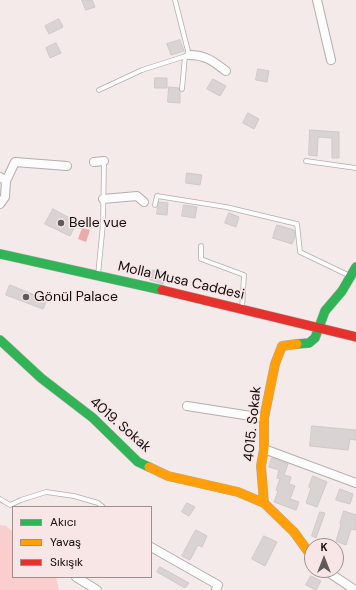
<!DOCTYPE html>
<html>
<head>
<meta charset="utf-8">
<style>
	body { margin:0 }
	#map { position:relative; width:356px; height:590px; overflow:hidden; background:#f3eae9; font-family:"DM Sans",sans-serif }
	canvas { display:block }
	.legend { position:absolute; left:12px; top:506px; width:140px; height:72px; box-sizing:border-box; background:#f7e6e5; border:1px solid #9b8f8f; margin:0; padding:5px 7px; list-style:none; font-size:12px; color:#120d0d }
	.legend li { display:flex; align-items:center; gap:8px; height:20px }
	.legend b { width:20px; border:1px solid #9b8f8f }
	.north { position:absolute; left:304px; top:538px; width:40px; height:40px; box-sizing:border-box; background:#f7e6e5; border:1px solid #9b8f8f; border-radius:50%; rotate:0deg; font-size:11px; font-weight:700; line-height:16px; text-align:center; color:#120d0d }
	.north::after { content:''; display:block; margin:auto; width:14px; height:18px; background:#615a5a; clip-path:polygon(50% 0,100% 100%,50% 72%,0 100%) }
</style>
</head>
<body>
<div id="map">
<canvas width="356" height="590"></canvas>
<ul class="legend">
<li><b style="height:5px;background:#30b455"></b>Akıcı</li>
<li><b style="height:5px;background:#ff9f0a"></b>Yavaş</li>
<li><b style="height:5px;background:#e5322d"></b>Sıkışık</li>
</ul>
<div class="north">K</div>
</div>
<script>
const context = document.querySelector('canvas').getContext('2d');
context.lineJoin = 'round';
function paint(path, color) { context.fillStyle = color; context.fill(path, 'evenodd'); }
function trace(path, color, width, dash) { context.strokeStyle = color; context.lineWidth = width; context.lineCap = dash ? 'butt' : 'round'; context.setLineDash(dash || []); context.stroke(path); }
function write(font, color, halo, rows, align = 'center') {
  context.font = font + ' "DM Sans",sans-serif'; context.lineWidth = 3; context.setLineDash([]); context.textBaseline = 'middle'; context.strokeStyle = halo; context.fillStyle = color; for (const [text, x, y, turn = 0] of rows) {
    context.save(); context.translate(x, y); context.rotate((+turn || 0) * Math.PI / 180); context.textAlign = isNaN(turn) ? turn : align; if (halo) context.strokeText(text, 0, 0); context.fillText(text, 0, 0); context.restore();
  }
}
const green = new Path2D(`
	M0,525L6,526L13,532V577H56L59,590H0Z`);
const water = new Path2D(`
	M82,228L90,230L86,242L78,239Z`);
const building = new Path2D(`
	M82,0H92L95,7L86,10Z
	M59,19L63,27L49,34L45,26Z
	M180,40L184,51L171,55L167,44Z
	M56,43L61,53L50,58L46,48Z
	M258,69L269,71L267,82L256,80Z
	M155,78H167V88H155Z
	M213,79L226,86L220,96L207,89Z
	M169,87L179,88L180,92V103L168,102Z
	M248,113L259,119L254,129L243,123Z
	M310,130L339,132V158H332V138L318,137L317,156L309,155Z
	M187,173L202,175L200,185L186,183Z
	M159,202L168,203L167,215L157,214Z
	M184,205L197,207L195,218L182,216Z
	M53,209L77,222L70,236L45,224Z
	M229,213L239,217L236,227L225,223Z
	M277,225L294,230L295,237L292,244L273,238Z
	M153,270L166,273L163,284L150,280Z
	M10,285L47,300L43,309L6,295Z
	M312,426L356,430V440L350,439L348,450L310,446Z
	M272,458L288,464L284,475L291,477L289,484L295,486L290,499L299,502L296,510L274,502L278,491L276,490L280,479L277,478L279,470L269,467Z
	M313,476L327,482L317,507L306,503L311,488L309,487Z
	M340,489L353,494L350,504L336,500Z
	M187,503L195,507L189,516L182,512Z
	M344,511L356,515V530L351,529L346,545L336,541L341,525L340,524Z
	M320,512L325,513L316,538L312,536Z
	M196,530L207,536L202,547L198,545L190,560L182,556Z
	M264,536L277,542L265,566L252,559Z
	M160,567L189,583L185,588L157,572Z
	M311,576L321,581L316,590L306,585Z`);
const lane = new Path2D(`
	M182,89L185,56
	M99,90L142,70L189,55L175,0
	M306,161L356,168
	M155,205L157,196L226,207L297,224L300,252L350,276
	M201,246V259L244,275L242,309
	M98,275L103,224L104,161
	M0,499L10,505L21,500L46,492L74,496L98,503L103,507`);
const street = new Path2D(`
	M317,0L331,60
	M189,55C206,55 213,61 226,71
	M94,162L104,161
	M0,177L6,181L5,197L0,204
	M6,181L15,162L67,166
	M103,199L137,196L144,202
	M187,406L264,418
	M264,449L356,483
	M151,547L218,585L216,590
	M325,570L355,590
	M76,577L97,590`);
const fast = new Path2D(`
	M0,254L162,290
	M0,340L41,378L93,418L138,462L149,467
	M297,344L309,343L315,338L325,311L342,291L356,267`);
const slow = new Path2D(`
	M149,467L168,476L238,492L264,503L294,532L312,557
	M264,503L261,466L264,449V418L275,364L282,346L297,344`);
const jam = new Path2D(`
	M162,290L356,337`);
const markers = [
	[61,223,4,"#615a5a"],
	[26,297,4,"#615a5a"]
];
const poiNames = [
	["Belle vue",69,223],
	["Gönül Palace",34,297]
];
const streetNames = [
	["Molla Musa Caddesi",181,281,13],
	["4015. Sokak",253,424,-84],
	["4019. Sokak",120,425,41]
];
paint(green, '#f9cecd');
paint(water, '#ebabab');
paint(building, '#dad3d3');
trace(building, '#cfc8c7', 1);
trace(lane, '#b4adac', 5.5);
trace(street, '#b4adac', 10);
trace(fast, '#b4adac', 10);
trace(slow, '#b4adac', 10);
trace(jam, '#b4adac', 10);
trace(lane, '#fdfcfc', 4);
trace(street, '#fdfcfc', 8);
trace(fast, '#30b455', 9);
trace(slow, '#ff9f0a', 9);
trace(jam, '#e5322d', 9);
for (const [x, y, r, color] of markers) { const dot = new Path2D(); dot.arc(x, y, r, 0, 2 * Math.PI); context.fillStyle = color; context.fill(dot); trace(dot, '#f7e6e5', 1.5); }
write('14px', '#120d0d', '#f7e6e5', poiNames, 'left');
write('14px', '#120d0d', '#f7e6e5', streetNames);
</script>
</body>
</html>
